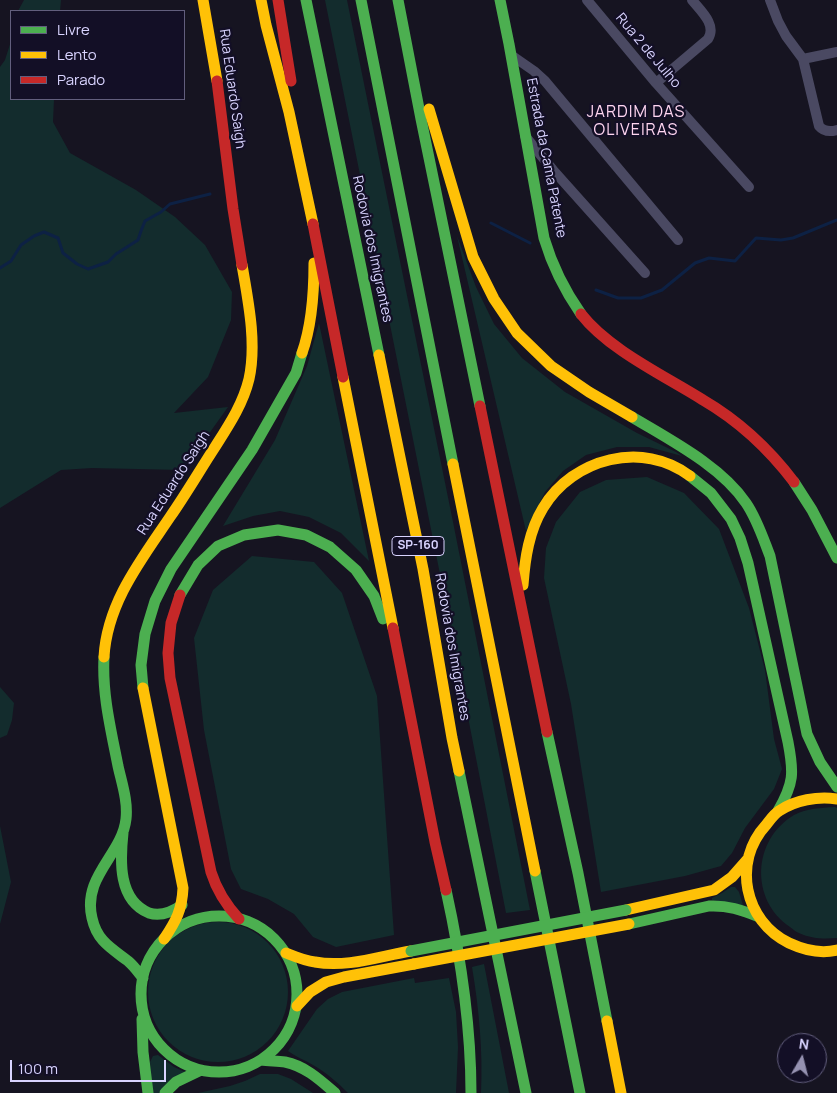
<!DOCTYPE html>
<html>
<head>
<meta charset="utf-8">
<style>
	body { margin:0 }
	#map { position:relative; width:837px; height:1093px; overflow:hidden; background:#161421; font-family:Manrope,sans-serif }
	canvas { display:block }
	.legend { position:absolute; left:10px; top:10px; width:175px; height:90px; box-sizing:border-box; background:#130f26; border:1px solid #625e7d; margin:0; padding:6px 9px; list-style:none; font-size:15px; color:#d9d4ff }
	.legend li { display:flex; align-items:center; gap:10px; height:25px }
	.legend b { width:25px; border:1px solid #625e7d }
	.north { position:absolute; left:777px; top:1033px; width:50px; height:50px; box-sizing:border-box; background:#130f26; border:1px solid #625e7d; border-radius:50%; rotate:8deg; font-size:14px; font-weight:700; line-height:20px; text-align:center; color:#d9d4ff }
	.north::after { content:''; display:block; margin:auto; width:18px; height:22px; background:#9591b1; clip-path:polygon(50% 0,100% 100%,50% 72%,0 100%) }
	.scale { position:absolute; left:10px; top:1060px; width:156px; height:22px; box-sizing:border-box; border:2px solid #d9d4ff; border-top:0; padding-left:6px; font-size:15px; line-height:18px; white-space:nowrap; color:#d9d4ff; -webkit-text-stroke:4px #130f26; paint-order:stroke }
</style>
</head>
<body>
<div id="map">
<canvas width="837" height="1093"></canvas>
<ul class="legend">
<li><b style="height:6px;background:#4caf50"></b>Livre</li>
<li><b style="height:6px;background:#ffc107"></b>Lento</li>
<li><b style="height:6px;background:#c62828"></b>Parado</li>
</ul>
<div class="north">N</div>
<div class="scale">100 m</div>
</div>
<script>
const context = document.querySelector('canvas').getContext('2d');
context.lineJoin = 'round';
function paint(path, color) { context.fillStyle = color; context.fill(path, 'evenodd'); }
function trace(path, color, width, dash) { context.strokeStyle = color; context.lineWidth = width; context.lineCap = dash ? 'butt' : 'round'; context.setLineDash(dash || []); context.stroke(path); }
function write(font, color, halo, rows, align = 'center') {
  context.font = font + ' Manrope,sans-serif'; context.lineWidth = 4.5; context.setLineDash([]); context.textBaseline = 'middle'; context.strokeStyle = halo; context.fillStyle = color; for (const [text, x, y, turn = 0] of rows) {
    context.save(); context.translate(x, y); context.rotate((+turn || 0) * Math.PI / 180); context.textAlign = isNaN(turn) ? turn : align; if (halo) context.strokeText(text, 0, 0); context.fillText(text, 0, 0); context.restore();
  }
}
const green = new Path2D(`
	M24,0H61L60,11H18Z
	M325,0H347L453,522L530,910L506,913L450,624Z
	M11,41V99H54L53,122L70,153L136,190L175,217L205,245L232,292L231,320L208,377L174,413L228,407L183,470L92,468L61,470L0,508V67L5,60Z
	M457,236L476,287L494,324L522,358L565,392L637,433L676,452L682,456L649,447H617L586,455L563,471L545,492L526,531Z
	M319,323L369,561L341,533L309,517L280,511L253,516L223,526L275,440L307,366Z
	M647,477L684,493L719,529L749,608L765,670L774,739L782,769L774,789L745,828L732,853L721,866L685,876L601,892L571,704L544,578L546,548L556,522L580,492L606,480Z
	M252,556L314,562L342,593L377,696L394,935L336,947L313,937L294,914L268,899L241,889L231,869L204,730L194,638L213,590Z
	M0,687L14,703L12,720L7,735L0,738Z
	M835,807L837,808V938C824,939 812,939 799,933C796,932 793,929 790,927C750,900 752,840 794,815C807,808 821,808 835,807Z
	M0,826L11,882L0,924Z
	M731,887H735L739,892L743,905L712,900V898L722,893Z
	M148 992a70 70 0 1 1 140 0a70 70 0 1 1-140 0Z
	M484,964L509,1093H481C483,1050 479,1009 472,967Z
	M414,978L415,983L449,978L456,1012L458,1047L456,1093H348C337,1082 327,1073 313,1065C305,1060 296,1057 288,1051L317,1009L328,999L342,992Z
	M158,1055L174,1067L185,1072L159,1093H152L150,1062L153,1056Z
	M260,1074H278L291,1079L313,1093H198L230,1086L245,1081Z`);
const stream = new Path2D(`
	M491,223L530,243
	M0,268L11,261L21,245L34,236L44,232L58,238L63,253L77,264L88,269L108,262L116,254L138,240L141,231L145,221L161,212L170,204L210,194
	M596,290L618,298H641L662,290L695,263L709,258L735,261L756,238L781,240L793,238L837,220`);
const street = new Path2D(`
	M587,0L656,83L749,187
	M770,0L778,21L786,36L803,59L819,126C824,132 830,132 837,130
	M511,55L534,71L545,81L678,240
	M803,59L837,52
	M656,83L708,39C717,25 701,11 692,0
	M525,136L553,170L645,273`);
const fast = new Path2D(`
	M306,0L379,355
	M361,0L453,464
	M398,0L421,119L480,406
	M500,0L509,44L544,238C552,265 565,291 581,314
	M632,417C670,440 721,466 746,503C757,519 763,538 770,556L807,734L820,762L837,787
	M690,476L711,493L731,519L740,538L748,563L788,742C794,773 794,783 778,811
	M794,482L812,510L837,558
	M180,595L198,565L218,546L244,535L278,530L306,535L330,547L356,570L374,596L383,619
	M104,657C102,694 111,730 118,766C122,784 128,801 126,819C122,855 82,876 92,918C97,941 111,948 128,961C134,966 138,972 143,978
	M143,688L141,665L145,634L155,601L171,569L252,450L296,373L302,353
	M547,732L578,873L607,1021
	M459,771L526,1093
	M123,833C120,861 118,900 149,913C161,917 172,912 182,905
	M535,871L580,1093
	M446,890C461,958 471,1023 471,1093
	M141 994a78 78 0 1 1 156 0a78 78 0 1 1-156 0Z
	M629,924L709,906C727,905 742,910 759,917
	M142,1019L143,1052L148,1093
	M261,1060C269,1061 277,1061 285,1062C305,1066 320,1080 335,1093
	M165,1093L176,1082L201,1070`);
const slow = new Path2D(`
	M203,0L217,81
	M261,0L266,25L289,112L313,224
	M429,109L473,257L494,299L517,333L551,366L589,392L632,417
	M302,353C312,325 314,293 314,263
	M379,355L423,569L452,738L459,771
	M343,377L393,628
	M453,464L535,871
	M523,585C525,558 529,531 543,508C573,458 643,440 690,476
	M104,657C107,603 141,560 170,517C186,494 200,470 215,447C229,425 243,404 249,379C257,343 248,300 242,265
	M143,688L183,888C182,910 176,921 164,939
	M837,799C818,796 795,800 779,811C774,814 770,820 766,825C732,862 744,921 789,943C804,950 821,954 837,950
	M626,910L714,890L732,877L747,860
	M286,953C296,957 305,961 315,962C347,968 380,956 411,951
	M297,1006L310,992L326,982L344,977L414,964
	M607,1021L621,1093`);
const jam = new Path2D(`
	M278,0L291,81
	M217,81L233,209L242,265
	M313,224L343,377
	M581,314C609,350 665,376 703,400C739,421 769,449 794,482
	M480,406L547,732
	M180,595L171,623L168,653L170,678L211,872C217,891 226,905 239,919
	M393,628L435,842L446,890`);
const fastBridge = new Path2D(`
	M411,951L626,910`);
const slowBridge = new Path2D(`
	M414,964L629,924`);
const shields = [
	[418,546,52]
];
const shieldNames = [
	["SP-160",418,546]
];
const streetNames = [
	["Rua 2 de Julho",648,51,50],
	["Rua Eduardo Saigh",232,89,82],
	["Estrada da Cama Patente",546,158,79],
	["Rodovia dos Imigrantes",372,249,78],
	["Rua Eduardo Saigh",174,483,-57],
	["Rodovia dos Imigrantes",452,647,80]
];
const quarterNames = [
	["JARDIM DAS",636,113],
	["OLIVEIRAS",636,131]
];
paint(green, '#132c2d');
trace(stream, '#0d2144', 3);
trace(street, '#4a4962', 10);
trace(fast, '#4caf50', 11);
trace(slow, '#ffc107', 11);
trace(jam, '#c62828', 11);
trace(fastBridge, '#4caf50', 11);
trace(slowBridge, '#ffc107', 11);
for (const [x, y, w] of shields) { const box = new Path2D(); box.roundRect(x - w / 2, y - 9.5, w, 19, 4); context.fillStyle = '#130f26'; context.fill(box); trace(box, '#d9d4ff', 1); }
write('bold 12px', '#d9d4ff', null, shieldNames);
write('14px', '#d9d4ff', '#130f26', streetNames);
context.letterSpacing = '1px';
write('16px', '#ffd6f0', '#130f26', quarterNames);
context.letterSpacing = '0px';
</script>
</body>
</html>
